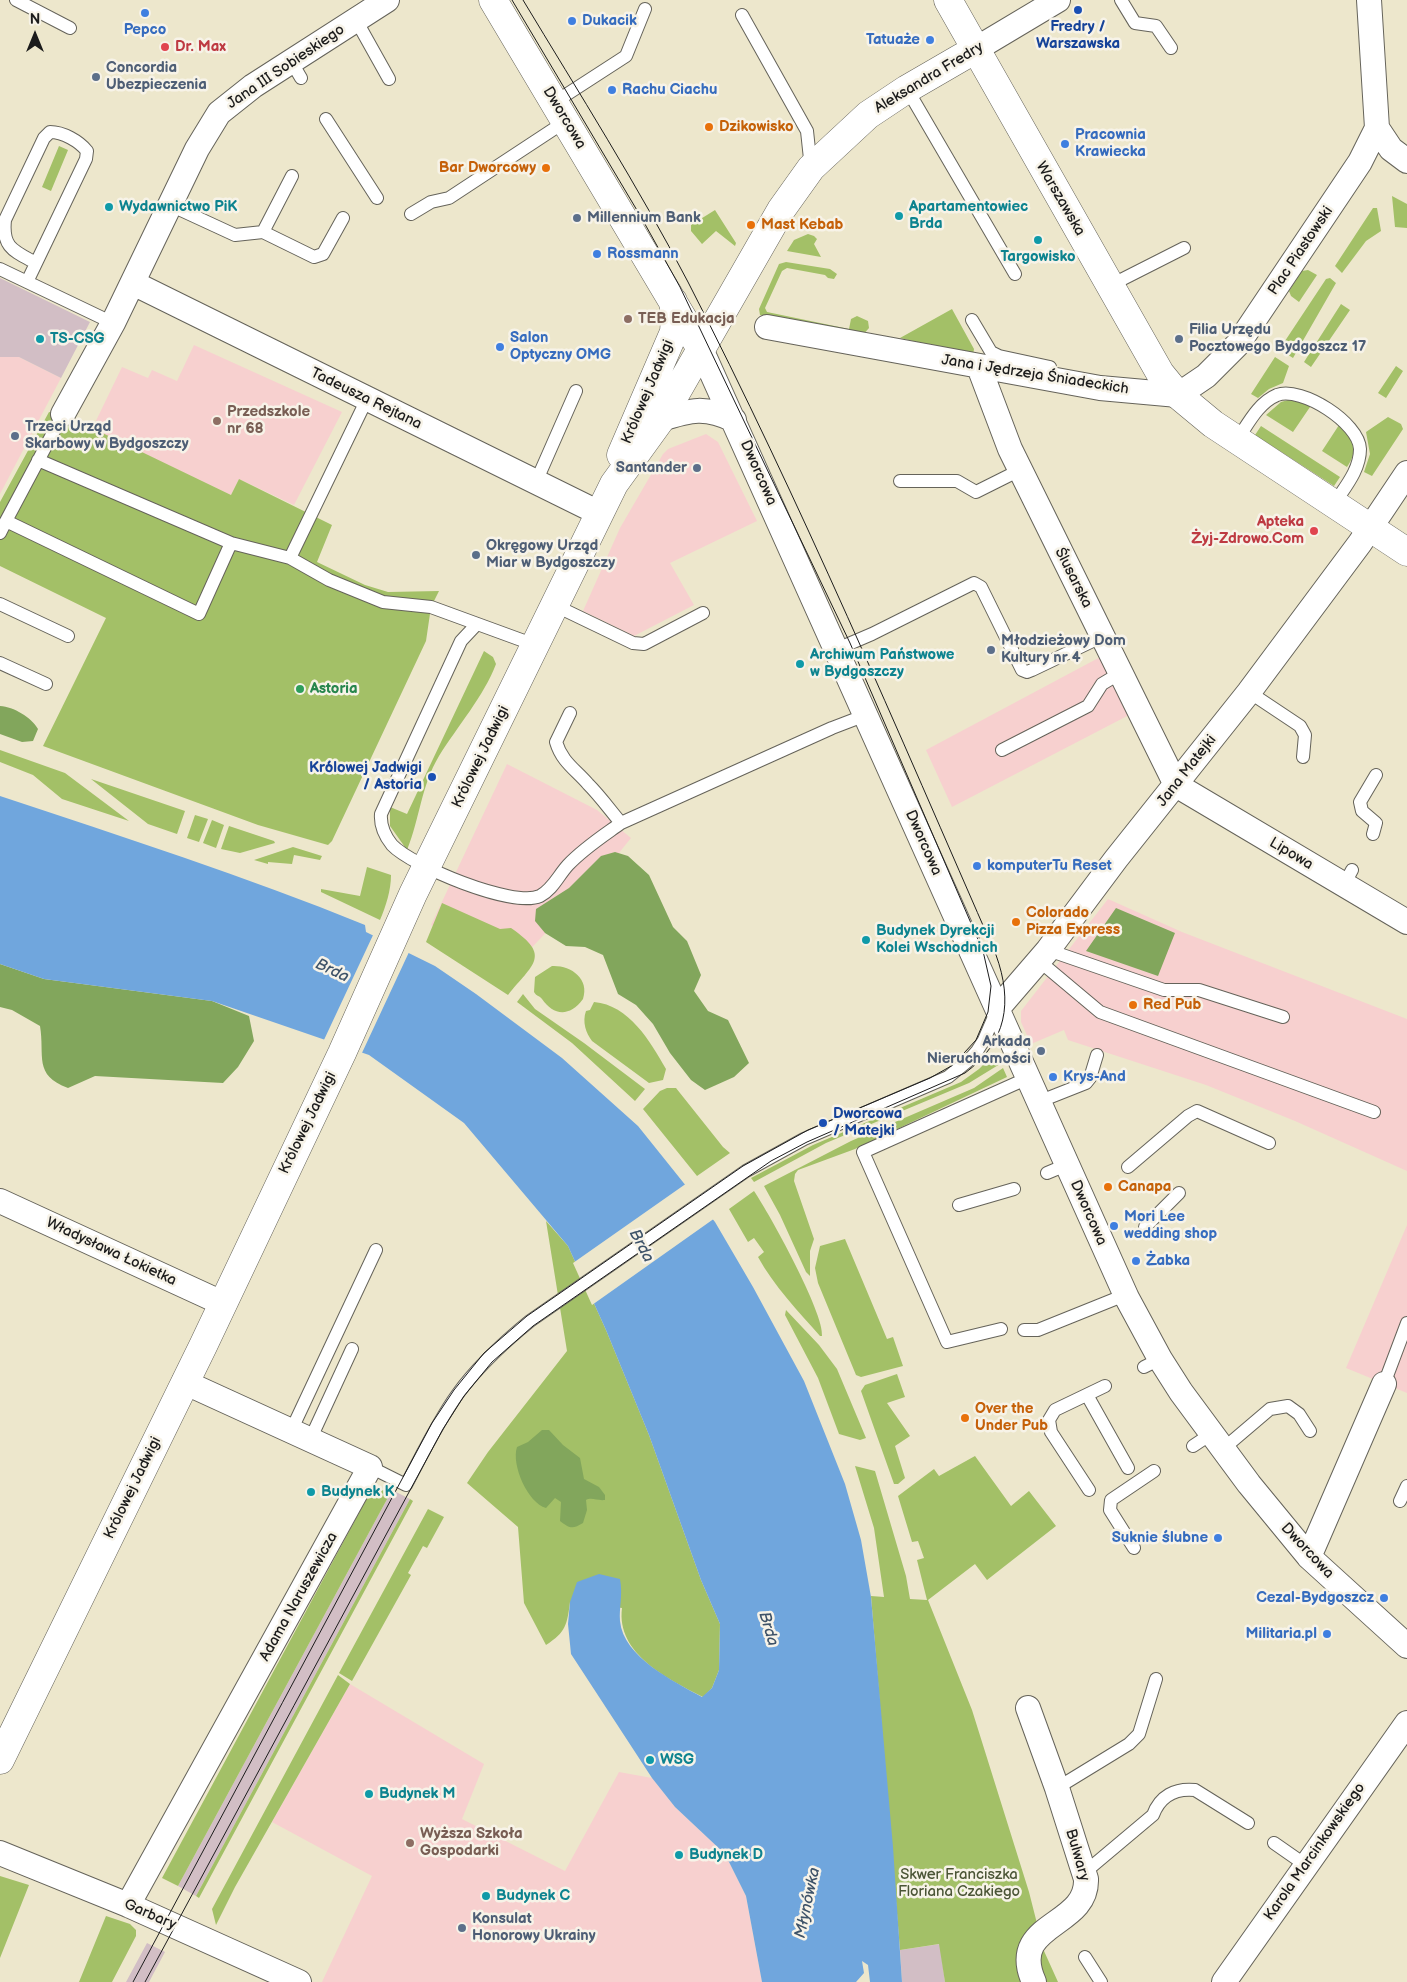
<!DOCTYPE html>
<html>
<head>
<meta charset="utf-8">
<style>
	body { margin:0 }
	#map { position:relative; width:1407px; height:1982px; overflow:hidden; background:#ede7cc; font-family:"Balsamiq Sans",sans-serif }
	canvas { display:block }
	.north { position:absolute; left:10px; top:10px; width:50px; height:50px; -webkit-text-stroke:4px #f7f3e8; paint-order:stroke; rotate:0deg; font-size:14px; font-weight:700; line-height:20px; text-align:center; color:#1c1c1c }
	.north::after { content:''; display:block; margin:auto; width:18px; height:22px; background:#1c1c1c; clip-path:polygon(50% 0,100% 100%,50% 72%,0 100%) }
</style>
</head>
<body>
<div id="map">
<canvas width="1407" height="1982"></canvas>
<div class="north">N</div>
</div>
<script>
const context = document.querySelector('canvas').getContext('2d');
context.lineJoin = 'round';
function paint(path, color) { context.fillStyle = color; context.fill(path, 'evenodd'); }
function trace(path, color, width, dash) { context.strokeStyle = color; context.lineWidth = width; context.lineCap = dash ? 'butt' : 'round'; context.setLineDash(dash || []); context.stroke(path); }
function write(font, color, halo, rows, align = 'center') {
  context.font = font + ' "Balsamiq Sans",sans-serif'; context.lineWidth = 5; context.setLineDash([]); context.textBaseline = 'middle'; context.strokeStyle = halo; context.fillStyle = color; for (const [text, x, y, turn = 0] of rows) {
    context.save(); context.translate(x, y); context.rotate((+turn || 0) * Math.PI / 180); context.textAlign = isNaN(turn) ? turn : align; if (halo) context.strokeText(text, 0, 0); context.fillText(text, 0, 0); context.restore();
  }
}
const built = new Path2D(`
	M194,345L342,412L294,505L239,479L231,495L92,429L122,367L148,378L152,370L177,381Z
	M0,357H19L61,378L0,494Z
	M706,434L718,442L757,521L670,563L694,605L634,636L583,611L620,528L663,454L668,449Z
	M1104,655L1133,713L952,807L926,750Z
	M507,764L597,810L631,838L602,874L516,964L431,925Z
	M1108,899L1182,932L1407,1019V1171L1295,1121L1206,1085L1068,1040L1064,1030L1031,1044L1021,1022V1011Z
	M1407,1225V1393L1346,1368Z
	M350,1684L484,1764L462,1819L565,1871L619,1772L652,1778L675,1807L725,1854L746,1896L762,1982H322L372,1876L272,1822Z`);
const industrial = new Path2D(`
	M0,278L90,322L61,378L19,357H0Z
	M392,1490L410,1499L196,1896L178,1886Z
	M147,1943L165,1952L149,1982H126Z
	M940,1944L945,1982H902L900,1950Z`);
const green = new Path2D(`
	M59,146L68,150L51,191L42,187Z
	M1392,196L1407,204V228L1395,227Z
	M1373,208H1377L1381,231L1366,241L1342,273L1335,266Z
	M715,210L736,243L735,246L716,231L702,244L691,231V225Z
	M808,234L814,236L817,239L814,244L821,257L787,251L794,240Z
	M786,262L830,269L837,274L834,279L828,278L825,275L787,268L782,271L765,308L767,312L849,329L851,319L857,316L868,321L869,328L862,336L760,315L759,309L779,264Z
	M1308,270L1317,275L1299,302L1291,296L1289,291L1302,271Z
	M1330,278L1336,283L1293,358L1282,351L1281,347L1326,279Z
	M1341,304L1350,310L1311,367L1304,362Z
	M952,309L974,349L973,355L900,338Z
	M1275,357L1289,366L1283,383L1269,389L1258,398L1251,394Z
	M1396,366L1403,371L1386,398L1378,393Z
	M1288,400L1305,403L1310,407L1293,432L1266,415L1281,402Z
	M49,412L63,414L231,495L239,479L332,525L317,562L365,585L388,592L439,591L431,607L426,641L332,841L328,845L258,825L43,746L106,618L0,566V502Z
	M1388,417L1401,424L1403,429L1372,476L1364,472L1370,454L1366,432Z
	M1339,425C1353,437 1359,451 1347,467L1322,451Z
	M1261,426L1340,477L1334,486L1255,435Z
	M484,651L493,657L496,664C484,696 457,727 439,756C421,786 420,818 407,850L390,826V807L407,814Z
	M0,750L65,773L129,821L62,799L33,775L0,762Z
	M91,779L185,811L177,834L148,824Z
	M195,815L208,819L199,842L187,838Z
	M212,820L224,825L216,848L203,843Z
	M229,826L274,841L275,843L240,853L221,849Z
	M293,847L322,856L320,860L294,855L292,864L268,862V864L254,860Z
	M367,867L391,875C391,890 386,906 380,920L321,892V889L360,896Z
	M442,903L500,929L511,928C552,956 533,964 508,995L426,942Z
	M552,966C570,965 590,978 583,999C569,1018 553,1015 542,999C539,995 537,997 534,992L535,977Z
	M523,994L535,1009L584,1043L645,1089L635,1101L572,1043L517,1002Z
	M594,1002C629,1005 650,1041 666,1069L663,1080L649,1083L592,1041C586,1033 582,1022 586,1011L590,1010Z
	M990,1058L1000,1064L969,1083L826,1143L754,1182L751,1178L813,1145L961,1082L979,1069Z
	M1003,1068L1007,1077L855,1149L798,1170L795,1174L794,1181L814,1239L810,1251V1276L806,1272L780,1215L764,1186L851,1141L974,1088Z
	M667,1088H676L723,1147L730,1153L697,1176L643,1109L660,1091Z
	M754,1191C769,1213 825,1314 822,1336H820C798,1311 774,1286 758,1257L764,1252L754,1238L748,1242L729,1209Z
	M546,1221L568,1246L606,1330L649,1435L701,1580L720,1624L719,1670L712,1688L703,1697C668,1679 616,1654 622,1608L570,1602C567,1625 566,1632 546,1645L524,1603L518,1527L467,1483L488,1452L567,1351Z
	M845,1239L887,1339L893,1337L903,1366L861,1377L856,1375L818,1283L815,1268L820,1246Z
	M786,1310L819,1345L837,1369L866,1438L860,1440L839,1434L818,1378L785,1315Z
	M897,1374L905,1397L887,1403L910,1436L895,1446L905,1478L898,1484H894L861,1391L865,1385Z
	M975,1456L1011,1506L1029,1491L1056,1526L987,1580L975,1564L928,1600L972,1710L1029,1892L1044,1951L1058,1982H945L939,1944L900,1950L871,1596L884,1597L874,1528L855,1466L875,1471L906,1576L910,1599L927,1600L917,1560L924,1558L918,1541L912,1542L898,1496L934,1469L939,1476Z
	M384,1490H392L178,1886L162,1878L366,1500L376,1492Z
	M410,1499L413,1501L199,1898L196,1896Z
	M428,1509L444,1517L427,1548L423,1546L408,1573L411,1575L352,1681L339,1673Z
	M338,1675L350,1684L235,1887L216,1925L212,1909Z
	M0,1876L29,1885L0,1958Z
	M106,1916L130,1924L136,1930V1936L112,1982H79Z`);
const forest = new Path2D(`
	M0,706C14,707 31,717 38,729L33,741L22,742L0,734Z
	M615,852L628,856L649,875L673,927L687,941L701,975L694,991L708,1011L728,1020L749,1063L734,1077L705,1090L691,1080L670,1053L653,1024L636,1005L618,994L603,955L585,947L566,946L545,933L535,921L536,909L569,888L601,856Z
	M1116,908L1175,933L1158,976L1086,951Z
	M0,964L44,979L212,1001L249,1016L254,1041L238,1067L223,1083L95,1076L68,1088C33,1075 45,1056 40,1026L12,1010L0,1007Z
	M542,1430H549L563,1445L580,1458L584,1479L599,1487L605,1495V1500C597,1501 592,1497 586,1500L587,1510L583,1523C573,1529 570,1529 560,1521L561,1502L555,1498L546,1508C528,1503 511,1465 517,1447L528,1442Z`);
const water = new Path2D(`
	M0,796C123,837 245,876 365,925L366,932L435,966L476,994L562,1058L638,1126L715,1222L753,1287L804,1381L845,1484L861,1540L871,1597L893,1847L902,1982H870L868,1965L862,1961L864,1973L856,1982H762L746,1896L725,1854L675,1807L652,1778L571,1654L568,1624L570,1602L577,1582L599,1574L620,1579C623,1595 619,1607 620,1621C623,1657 675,1682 702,1697L712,1688L719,1670L720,1624L701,1580L649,1435L606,1330L568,1246L464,1123L369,1055L212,1001L44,979L0,964Z`);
const pier = new Path2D(`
	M374,933L410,950L361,1055L323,1042Z
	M687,1183L715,1218L592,1305L573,1263Z`);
const service = new Path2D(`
	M16,0L70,28
	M1121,0L1135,23L1156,26L1171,48
	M742,15L807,131L811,168
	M356,20L389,79
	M291,61L301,78
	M907,89L1015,274
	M555,102L626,56L645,9
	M326,119L377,198
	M170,205L235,235L263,232L292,176
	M411,214L431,202L449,198L566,121
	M263,232L314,257L323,254L343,218
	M0,269L113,323
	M27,282L86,159L87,151C79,141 63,132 50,132L44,138L5,220C2,248 14,251 36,263
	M1109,286L1184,248
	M972,320L991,352L999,356L1050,367
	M367,399L290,558L329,580L383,602L431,607L535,645
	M63,414L6,521L199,614L231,543
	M1237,440C1248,424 1258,403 1277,395C1302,386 1359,423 1360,449C1360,470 1345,487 1334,504
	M38,460L231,543L290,558
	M900,481H957L976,492L1020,470
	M536,482L576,391
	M0,533L6,521
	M0,604L68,636
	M554,605L633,643L644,644L703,613
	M477,624L461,641L381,814C380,826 384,835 392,845C412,866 512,908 540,896C553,889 558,876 568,865C584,848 603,836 621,823L832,728L866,715
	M837,649L872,634L974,583L981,587L1022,670L1027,672L1032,670L1103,636
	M0,663L46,684
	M1249,692L1300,726L1305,735L1303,757
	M570,713L556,742C562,762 575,769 588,784C600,796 610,810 621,823
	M1002,750L1088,706L1102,684L1122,672
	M1373,834L1376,823L1362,811L1360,802L1376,775
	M1344,885L1352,870
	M1048,950L1164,990H1199L1283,1017
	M1038,960L1100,1012L1374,1112
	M1038,1102L1086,1083L1090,1078L1097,1055
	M1128,1167L1188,1116L1197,1111L1269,1143
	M1047,1173L1066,1165
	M959,1205L1014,1189
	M1145,1227L1179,1193
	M1001,1329L947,1342L863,1152L1028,1078
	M1024,1330H1038L1125,1295
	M1144,1367L1160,1359
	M1384,1384L1407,1323
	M1087,1395L1128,1468
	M291,1431L376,1250
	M310,1440L352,1349
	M1193,1446L1211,1434
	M1223,1449L1270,1409L1288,1406L1299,1414L1310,1431
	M370,1467L406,1485C422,1455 437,1423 457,1395C477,1367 503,1343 530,1321L746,1171L804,1139L948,1077L969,1060L977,1051L984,1040L997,1010
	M1089,1490L1051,1432L1049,1420L1055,1410L1105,1386
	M1400,1501L1407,1486
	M1134,1548L1110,1510L1111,1500L1154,1471
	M1057,1788L1129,1744L1139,1734L1156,1679
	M1274,1843L1307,1866
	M1084,1873L1153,1815C1160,1796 1175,1788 1195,1790L1248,1823
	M1085,1957L1101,1982`);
const minor = new Path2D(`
	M1369,0L1377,128L1391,149L1407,161
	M976,49L1058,0
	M133,283L599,513
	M767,327L1100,388L1178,395L1206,376L1238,344L1360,162L1377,128
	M701,349L1127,1298L1160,1359L1181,1392L1249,1484L1309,1557L1407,1646
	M979,367L1010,449L1176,785L1407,922
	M63,414L113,323L197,149L219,113L253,86L387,0
	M661,419C691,410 705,406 734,420
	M998,1008L1048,950L1116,859L1249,692L1360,543L1407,473
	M0,1201L222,1303
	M1309,1557L1384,1384
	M1028,1708L1057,1788L1086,1879C1088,1928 1007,1922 1034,1982
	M0,1853L128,1905L299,1982
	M128,1905L370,1467L184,1382
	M1224,1982L1407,1723`);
const tertiary = new Path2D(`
	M493,0L701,349
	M948,0L1160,373L1178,395L1213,424L1407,552
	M621,455L674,332L675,316L673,301
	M0,1760L203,1346L342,1053L413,894L614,484L661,419L781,210L811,168L868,115L907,89L976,49`);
const tram = new Path2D(`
	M133,1982L432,1423L454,1390L484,1353L527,1316L743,1166L808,1130L930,1078L953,1065L976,1040L988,1012L991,986L983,951L850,643L680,287L641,217L512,0
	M145,1982L443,1429L464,1396L492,1362L533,1326L771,1161L807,1142L965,1073C1007,1042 1013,1002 996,955C897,729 801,502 688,282C638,186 579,93 523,0`);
const markers = [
	[1078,10,5,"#1a4fb4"],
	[145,13,5,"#3f7fe0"],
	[572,21,5,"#3f7fe0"],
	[930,40,5,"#3f7fe0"],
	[165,47,5,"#e0444e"],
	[96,77,5,"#5c6f8a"],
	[612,90,5,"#3f7fe0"],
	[709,127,5,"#e8710a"],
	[1065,144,5,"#3f7fe0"],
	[546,168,5,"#e8710a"],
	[109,207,5,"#0f9aa8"],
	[899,216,5,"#0f9aa8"],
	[577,218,5,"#5c6f8a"],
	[751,225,5,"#e8710a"],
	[1038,240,5,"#0f9aa8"],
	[597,254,5,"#3f7fe0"],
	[628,319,5,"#8d6e63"],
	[40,339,5,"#0f9aa8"],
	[1179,339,5,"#5c6f8a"],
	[500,347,5,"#3f7fe0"],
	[217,421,5,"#8d6e63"],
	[15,436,5,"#5c6f8a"],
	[697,468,5,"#5c6f8a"],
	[1314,531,5,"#e0444e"],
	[476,555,5,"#5c6f8a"],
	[991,650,5,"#5c6f8a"],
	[800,664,5,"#0f9aa8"],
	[300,689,5,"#2e9e5b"],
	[432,777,5,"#1a4fb4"],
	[977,866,5,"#3f7fe0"],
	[1016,922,5,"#e8710a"],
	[866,940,5,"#0f9aa8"],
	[1133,1005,5,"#e8710a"],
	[1041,1051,5,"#5c6f8a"],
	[1053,1077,5,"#3f7fe0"],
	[823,1123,5,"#1a4fb4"],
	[1108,1187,5,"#e8710a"],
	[1114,1226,5,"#3f7fe0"],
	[1136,1261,5,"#3f7fe0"],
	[965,1418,5,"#e8710a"],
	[311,1492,5,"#0f9aa8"],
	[1218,1538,5,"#3f7fe0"],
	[1384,1598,5,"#3f7fe0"],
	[1327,1634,5,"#3f7fe0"],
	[650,1760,5,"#0f9aa8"],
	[369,1794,5,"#0f9aa8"],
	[410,1843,5,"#8d6e63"],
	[679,1855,5,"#0f9aa8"],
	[486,1896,5,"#0f9aa8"],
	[462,1928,5,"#5c6f8a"]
];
const shopNames = [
	["Dukacik",582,21],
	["Pepco",145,30,"center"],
	["Tatuaże",920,40,"right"],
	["Rachu Ciachu",622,90],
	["Pracownia",1075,135],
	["Krawiecka",1075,152],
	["Rossmann",607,254],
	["Salon",510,338],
	["Optyczny OMG",510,355],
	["komputerTu Reset",987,866],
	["Krys-And",1063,1077],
	["Mori Lee",1124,1217],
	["wedding shop",1124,1234],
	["Żabka",1146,1261],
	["Suknie ślubne",1208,1538,"right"],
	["Cezal-Bydgoszcz",1374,1598,"right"],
	["Militaria.pl",1317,1634,"right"]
];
const transitNames = [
	["Fredry /",1078,27],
	["Warszawska",1078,44],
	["Królowej Jadwigi",422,768,"right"],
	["/ Astoria",422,785,"right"],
	["Dworcowa",833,1114,"left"],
	["/ Matejki",833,1131,"left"]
];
const healthNames = [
	["Dr. Max",175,47],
	["Apteka",1304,522,"right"],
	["Żyj-Zdrowo.Com",1304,539,"right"]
];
const streetNames = [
	["Jana III Sobieskiego",286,67,-34],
	["Aleksandra Fredry",929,78,-31],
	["Dworcowa",564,118,59],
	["Warszawska",1060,199,60],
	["Plac Piastowski",1301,251,-56],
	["Jana i Jędrzeja Śniadeckich",1035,375,9],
	["Królowej Jadwigi",648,392,-67],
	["Tadeusza Rejtana",366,399,26],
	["Dworcowa",758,473,66],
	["Ślusarska",1073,578,63],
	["Królowej Jadwigi",481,757,-64],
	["Jana Matejki",1187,771,-52],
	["Dworcowa",923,843,66],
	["Lipowa",1291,854,31],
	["Królowej Jadwigi",308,1123,-64],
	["Dworcowa",1088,1213,66],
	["Władysława Łokietka",111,1252,25],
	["Królowej Jadwigi",133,1488,-64],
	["Dworcowa",1307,1551,47],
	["Adama Naruszewicza",299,1597,-61],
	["Karola Marcinkowskiego",1315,1852,-55],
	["Bulwary",1077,1855,74],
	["Garbary",150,1915,24]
];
const serviceNames = [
	["Concordia",106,68],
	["Ubezpieczenia",106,85],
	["Millennium Bank",587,218],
	["Filia Urzędu",1189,330],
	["Pocztowego Bydgoszcz 17",1189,347],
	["Trzeci Urząd",25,427],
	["Skarbowy w Bydgoszczy",25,444],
	["Santander",687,468,"right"],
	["Okręgowy Urząd",486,546],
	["Miar w Bydgoszczy",486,563],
	["Młodzieżowy Dom",1001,641],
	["Kultury nr 4",1001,658],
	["Arkada",1031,1042,"right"],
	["Nieruchomości",1031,1059,"right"],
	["Konsulat",472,1919],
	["Honorowy Ukrainy",472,1936]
];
const foodNames = [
	["Dzikowisko",719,127],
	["Bar Dworcowy",536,168,"right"],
	["Mast Kebab",761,225],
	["Colorado",1026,913],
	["Pizza Express",1026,930],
	["Red Pub",1143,1005],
	["Canapa",1118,1187],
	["Over the",975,1409],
	["Under Pub",975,1426]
];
const cultureNames = [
	["Wydawnictwo PiK",119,207],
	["Apartamentowiec",909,207],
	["Brda",909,224],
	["Targowisko",1038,257,"center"],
	["TS-CSG",50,339],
	["Archiwum Państwowe",810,655],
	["w Bydgoszczy",810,672],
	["Budynek Dyrekcji",876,931],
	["Kolei Wschodnich",876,948],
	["Budynek K",321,1492],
	["WSG",660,1760],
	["Budynek M",379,1794],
	["Budynek D",689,1855],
	["Budynek C",496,1896]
];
const educationNames = [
	["TEB Edukacja",638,319],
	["Przedszkole",227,412],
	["nr 68",227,429],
	["Wyższa Szkoła",420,1834],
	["Gospodarki",420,1851]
];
const leisureNames = [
	["Astoria",310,689]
];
const parkNames = [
	["Skwer Franciszka",959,1875],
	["Floriana Czakiego",959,1892]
];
const waterNames = [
	["Brda",332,971,25],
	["Brda",641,1246,62],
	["Brda",768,1629,74],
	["Młynówka",808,1903,-78]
];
paint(built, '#f7d0cf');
paint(industrial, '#d2bec5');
paint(green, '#a3c067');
paint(forest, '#82a65c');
paint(water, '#70a6dd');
paint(pier, '#ede7cc');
trace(service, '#65635a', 14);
trace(minor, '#65635a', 26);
trace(tertiary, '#65635a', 29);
trace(service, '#fff', 12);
trace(minor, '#fff', 24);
trace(tertiary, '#fff', 28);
trace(tram, '#1c1c1c', 1);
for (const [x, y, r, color] of markers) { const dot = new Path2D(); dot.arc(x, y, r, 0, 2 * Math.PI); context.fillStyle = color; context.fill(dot); trace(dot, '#f7f3e8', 2); }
write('bold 15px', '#366cbe', '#f7f3e8', shopNames, 'left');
write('bold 15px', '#164399', '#f7f3e8', transitNames);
write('bold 15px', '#be3a42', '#f7f3e8', healthNames, 'left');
write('15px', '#1c1c1c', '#f7f3e8', streetNames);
write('bold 15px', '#4e5e75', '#f7f3e8', serviceNames, 'left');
write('bold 15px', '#c56008', '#f7f3e8', foodNames, 'left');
write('bold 15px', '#0d838f', '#f7f3e8', cultureNames, 'left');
write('bold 15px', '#785e54', '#f7f3e8', educationNames, 'left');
write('bold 15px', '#27864d', '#f7f3e8', leisureNames, 'left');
write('15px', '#4b5536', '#f7f3e8', parkNames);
write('italic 16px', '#3e5369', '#f7f3e8', waterNames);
</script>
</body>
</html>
